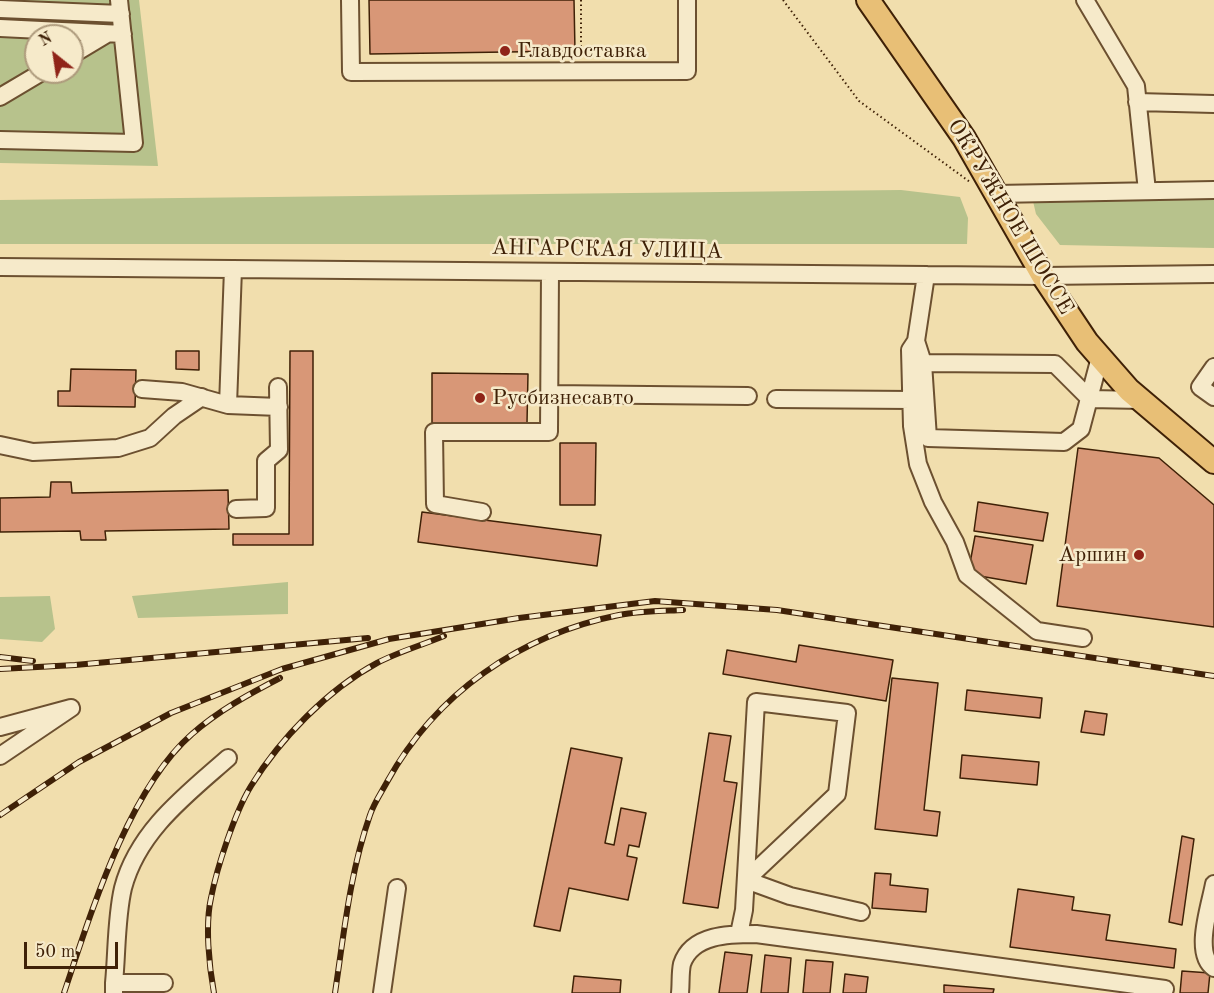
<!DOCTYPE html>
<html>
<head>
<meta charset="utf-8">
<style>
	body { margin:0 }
	#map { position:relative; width:1214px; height:993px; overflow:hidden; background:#f1dead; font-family:"Old Standard TT",serif }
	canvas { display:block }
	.north { position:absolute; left:24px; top:24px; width:60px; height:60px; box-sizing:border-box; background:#f6eaca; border:2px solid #ad9a7c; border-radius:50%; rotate:330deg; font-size:16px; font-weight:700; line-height:24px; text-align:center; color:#3f2107 }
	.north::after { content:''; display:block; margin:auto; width:21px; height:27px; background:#8f2418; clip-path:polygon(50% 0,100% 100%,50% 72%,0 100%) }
	.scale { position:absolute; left:24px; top:942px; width:94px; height:27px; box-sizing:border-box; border:3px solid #3f2107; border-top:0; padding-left:8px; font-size:18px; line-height:21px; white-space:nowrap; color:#3f2107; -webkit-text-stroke:4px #f6eaca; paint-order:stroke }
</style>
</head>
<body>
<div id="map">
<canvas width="1214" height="993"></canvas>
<div class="north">N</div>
<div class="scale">50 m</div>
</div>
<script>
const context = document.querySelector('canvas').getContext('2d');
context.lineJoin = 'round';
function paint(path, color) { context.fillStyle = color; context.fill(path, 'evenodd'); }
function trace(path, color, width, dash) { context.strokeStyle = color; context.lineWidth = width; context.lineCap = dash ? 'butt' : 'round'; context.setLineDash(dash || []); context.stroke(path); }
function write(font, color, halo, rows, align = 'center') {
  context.font = font + ' "Old Standard TT",serif'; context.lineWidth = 5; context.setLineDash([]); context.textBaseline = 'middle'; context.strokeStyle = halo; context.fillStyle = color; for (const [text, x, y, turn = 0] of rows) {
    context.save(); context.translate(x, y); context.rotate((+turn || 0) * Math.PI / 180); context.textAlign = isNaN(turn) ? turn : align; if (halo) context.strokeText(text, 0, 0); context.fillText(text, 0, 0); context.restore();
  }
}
const green = new Path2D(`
	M0,0H139L158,166L0,163ZM36,36H72V72H36Z
	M901,190L960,197L968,218L967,244H0V200Z
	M1032,197L1214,199V248L1060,245L1036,214Z
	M288,582V614L138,618L132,596Z
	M50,596L55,629L42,642L0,639V597Z`);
const building = new Path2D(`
	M369,0H574L575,51L370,54Z
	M176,351H199V370L176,369Z
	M290,351H313V545H233V534H289Z
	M71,369L136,370L135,407L58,406V391H70Z
	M432,373L528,374L527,423H432Z
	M560,443H596L595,505H560Z
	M1078,448L1159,458L1214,505V627L1057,606Z
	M51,482H71L72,493L228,490L229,529L105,531L106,540H81L80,531L0,532V498L50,497Z
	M978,502L1048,513L1043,541L974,531Z
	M422,512L601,535L597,566L418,542Z
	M975,536L1033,545L1026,584L968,574Z
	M799,645L893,660L886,701L723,674L727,650L796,662Z
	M892,678L938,683L924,810L940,812L937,836L875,829Z
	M967,690L1042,698L1040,718L965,710Z
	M1085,711L1107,714L1104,735L1081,732Z
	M709,733L731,736L724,781L737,783L718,908L683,903Z
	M571,748L622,758L605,843L614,845L621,808L646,813L639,847L629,845L627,856L637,858L628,900L569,888L560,931L534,926Z
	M962,755L1039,762L1037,785L960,778Z
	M1182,836L1194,839L1182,925L1169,922Z
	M875,873L891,874L890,885L928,889L926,912L872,908Z
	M1018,889L1074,897L1072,910L1110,915L1106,940L1176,949L1174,968L1010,947Z
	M725,952L752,955L747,993H719Z
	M765,955L791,958L788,993H761Z
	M806,960L833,962L830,993H803Z
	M1182,971L1210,973L1208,993H1180Z
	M845,974L868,977L866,993H843Z
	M574,976L621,980L620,993H572Z
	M944,985L994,989L993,993H944Z`);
const path = new Path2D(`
	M581,0V53
	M783,0L859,101L970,182`);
const minor = new Path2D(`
	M350,0L351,72L687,71V0
	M1085,0L1136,86L1147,191
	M0,9L121,14
	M0,28L123,34
	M72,55L107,34
	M0,97L42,72
	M1137,102L1214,104
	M0,140L134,143L119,0
	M996,194L1214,190
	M0,267L1043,276L1214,274
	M233,269L228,405L279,407
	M926,275L916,341L923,363L928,438L1064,442L1081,429L1100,357
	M916,341L910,350L912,426L918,464L933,502L955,542L967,575L1037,631L1083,638
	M923,363L1055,364L1090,399L1142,400
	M1214,367L1200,387L1214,397
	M142,389L182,392L228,405
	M549,394L748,396
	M776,399L912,400
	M0,445L33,452L118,448L150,438L174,416L202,397
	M236,509L266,508V461L279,450L278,387
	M482,512L435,504L434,432H549L550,272
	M0,727L71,708L0,756
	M1214,884C1210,906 1193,954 1214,968
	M739,934L744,910L756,702L847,713L837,794L746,880L790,896L861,912
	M114,983C117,953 116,918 123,888C138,831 186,795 228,758
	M114,992V983H164
	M382,993L397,888
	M680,993C681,984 680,973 682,964C692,934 730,934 756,934L1165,989`);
const major = new Path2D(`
	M868,0L964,138L1043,276L1087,342L1129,390L1214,462`);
const rail = new Path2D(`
	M0,657L33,661
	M0,669L75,665L368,638
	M0,815L79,762L171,713L282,669L389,639L519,618L655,601L777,610L1214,676
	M64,993C91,913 128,790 192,734C218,711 249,694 280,678
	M214,993C209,966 205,925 211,898C217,867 235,812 251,786C280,739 327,690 377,663C398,652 422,645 444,636
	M335,993C344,933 350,872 370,815C374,803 381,793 387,782C436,693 520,635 619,615C640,611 662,611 683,610`);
const markers = [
	[505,51,6,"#8f2418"],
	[480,398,6,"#8f2418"],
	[1139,555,6,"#8f2418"]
];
const poiNames = [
	["Главдоставка",517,51],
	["Русбизнесавто",492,398],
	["Аршин",1127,555,"right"]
];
const streetNames = [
	["ОКРУЖНОЕ ШОССЕ",1010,217,59],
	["АНГАРСКАЯ УЛИЦА",607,250,1]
];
paint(green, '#b7c28c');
paint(building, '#d89777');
trace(building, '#3f2107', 1.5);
trace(minor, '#6c5030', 20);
trace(major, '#3f2107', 26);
trace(path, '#3f2107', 2, [1.5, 3]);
trace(minor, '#f6eaca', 16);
trace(major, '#e8bf76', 22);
trace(rail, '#3f2107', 6);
trace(rail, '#f6eaca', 4, [11]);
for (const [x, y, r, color] of markers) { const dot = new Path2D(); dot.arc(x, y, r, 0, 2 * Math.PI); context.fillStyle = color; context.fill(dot); trace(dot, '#f6eaca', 2); }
write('22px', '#3f2107', '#f6eaca', poiNames, 'left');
write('22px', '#3f2107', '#f6eaca', streetNames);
</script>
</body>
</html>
